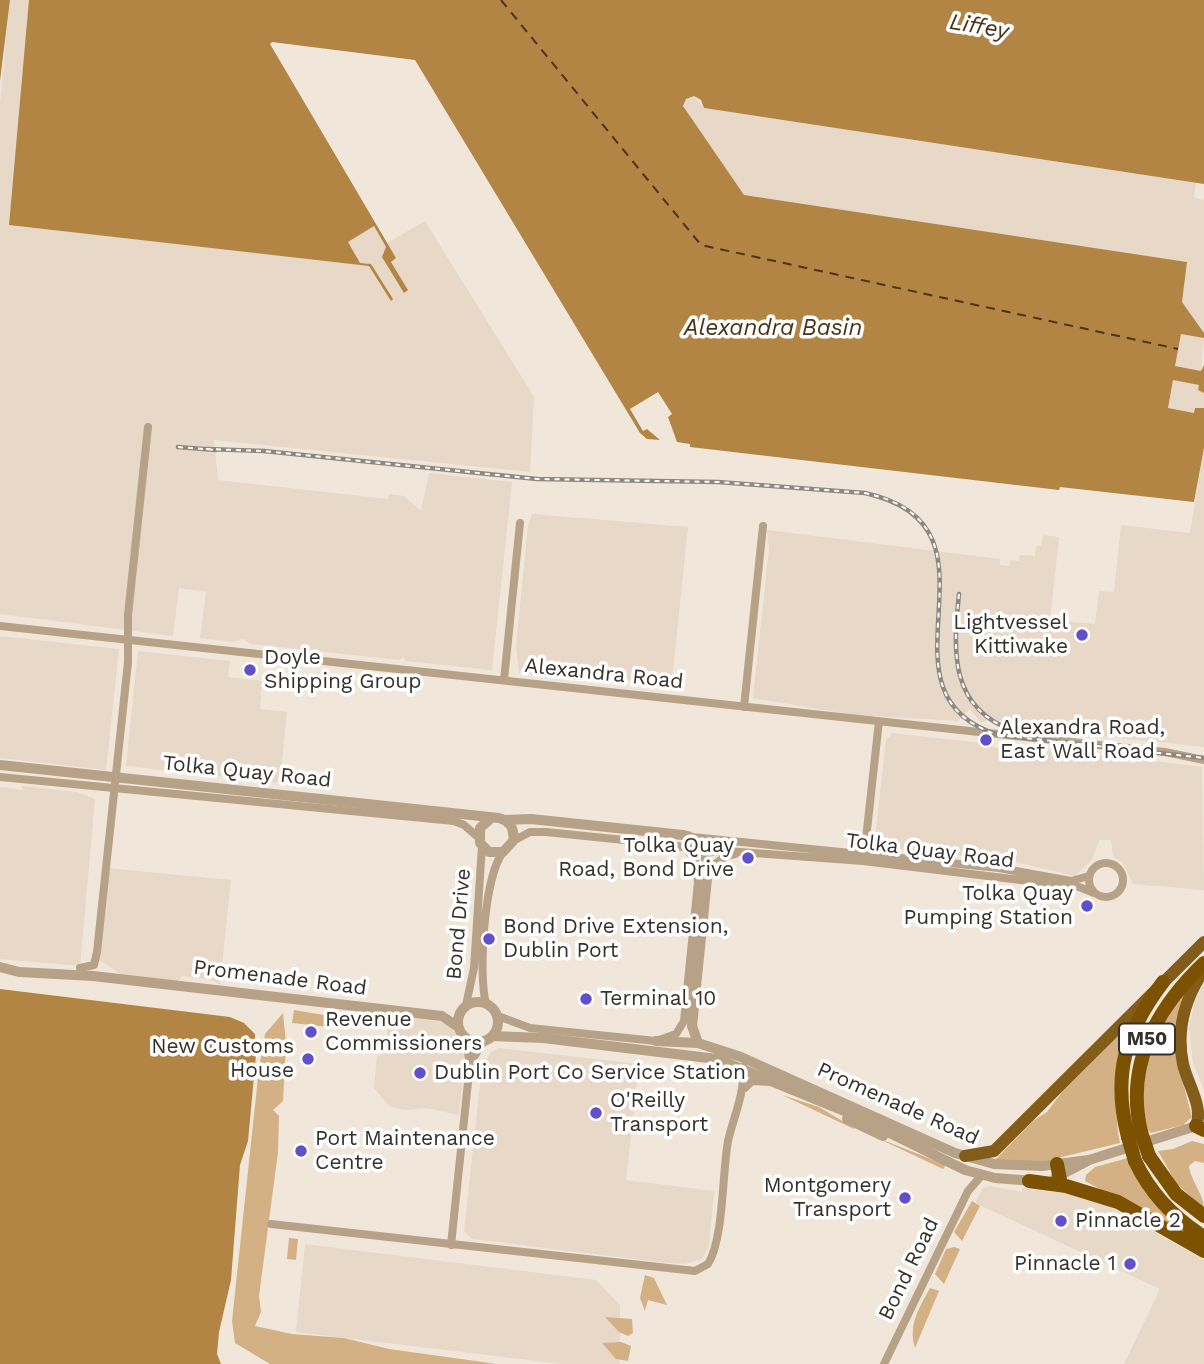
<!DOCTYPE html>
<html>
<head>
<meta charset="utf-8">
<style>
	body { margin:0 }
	canvas { display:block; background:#f0e7da }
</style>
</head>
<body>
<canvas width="1204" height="1364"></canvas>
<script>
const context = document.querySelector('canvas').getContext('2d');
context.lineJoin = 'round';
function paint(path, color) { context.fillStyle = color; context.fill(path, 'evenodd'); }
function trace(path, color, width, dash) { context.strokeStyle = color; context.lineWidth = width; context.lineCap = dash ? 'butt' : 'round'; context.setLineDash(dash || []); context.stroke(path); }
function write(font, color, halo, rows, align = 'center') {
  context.font = font + ' "Work Sans",sans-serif'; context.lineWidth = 7; context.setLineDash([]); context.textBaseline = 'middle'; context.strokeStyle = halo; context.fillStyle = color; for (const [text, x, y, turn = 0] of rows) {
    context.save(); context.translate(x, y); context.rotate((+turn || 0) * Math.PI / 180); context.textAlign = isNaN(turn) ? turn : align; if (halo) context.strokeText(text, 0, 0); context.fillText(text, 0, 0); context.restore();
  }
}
const built = new Path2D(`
	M10,0H29L30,7L9,225L370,266L371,264L360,263L348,242L374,226L386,247L382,257L408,290L391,262L396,258L387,243L425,221L534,397L530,472L214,440L218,480L388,499L389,494L404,496L421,511L429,473L512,482L492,670L405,661L404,657L399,660L251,644L243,639L232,642L200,638L206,592L179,588L173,636L0,614V103Z
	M694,96L704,108L1196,183L1194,198L1204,200V333L1182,302L1187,262L744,195L684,111V100Z
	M1181,333L1204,338L1201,371L1175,366Z
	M1173,380L1199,385L1198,390L1204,393V408H1195L1194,413L1168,408Z
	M1204,448V747L1024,728L999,721L996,725L988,720L981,723L970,709L958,721L854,715L753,698L769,549L767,530L1000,559V565L1009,566L1011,560L1019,561L1020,555L1035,556L1036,546H1041L1043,535L1059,537L1050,620L1095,624L1099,591L1114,592L1121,525L1190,533Z
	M532,514L688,527L671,689L631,685V681L626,680H622L621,684L519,673L516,646L528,526Z
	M0,636L119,649L106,770L0,758Z
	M138,651L230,661L228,677L262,681L260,709L287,712L280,783L126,766Z
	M893,733L990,744L994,748L1008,750L1012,746L1109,756L1113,761L1134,763L1138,759L1202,767L1204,890L1133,884L1123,863L1113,856L1111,840H1099L1092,860L1075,876L1011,861L880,847L875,839L886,740Z
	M22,786L77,792L95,799L80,966L0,959V787L22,790Z
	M106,868L231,880L220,985L212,980L182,976L177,982L122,975L98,959Z
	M1204,983V1090L1193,1063L1189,1028L1195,1000Z
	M389,1015L438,1021L449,1026L458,1036L466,1053L459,1115L426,1108L404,1110L389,1106L374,1088L377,1057L385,1051Z
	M499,1048L639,1064L626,1180L714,1191L709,1245L702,1259L685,1264L667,1263L472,1239L464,1231L482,1066L491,1052Z
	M989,1186L1022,1192V1188L1079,1195L1108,1206L1204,1260V1364H1124L1160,1289L975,1203L983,1188Z
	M305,1244L596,1280L620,1305V1364H562L296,1332Z`);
const green = new Path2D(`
	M1185,987L1182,1079L1192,1117L1183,1125L1151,1133L1146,1129C1142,1099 1140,1066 1152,1037C1160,1020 1175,1003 1185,987Z
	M294,1010L330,1016L329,1027L292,1023Z
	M283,1013L286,1043L283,1101L273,1110L279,1116L278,1152L259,1296L261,1312L255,1326L292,1334L344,1338L389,1349L497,1364H270L235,1343L232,1321L259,1068L265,1034Z
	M1129,1025C1120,1065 1112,1102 1120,1143L1041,1162L995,1160L1033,1121L1047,1112L1062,1092Z
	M782,1095L819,1107L854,1128V1129Z
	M873,1136L946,1165L943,1169Z
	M1192,1141L1204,1144V1163L1195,1161L1189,1166C1191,1182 1204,1194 1204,1209L1176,1183L1158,1151L1173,1149Z
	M1128,1158L1180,1228L1175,1230L1085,1181L1086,1175L1095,1167Z
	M972,1201L980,1206L962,1241L954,1232Z
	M289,1238L298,1239L296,1260L287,1259Z
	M954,1247L960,1249L944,1284L935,1274L946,1249Z
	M645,1275L654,1278L667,1305L648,1300L645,1311L640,1298Z
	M930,1288L939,1291L915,1348C908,1325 919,1308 930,1288Z
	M605,1317L632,1319L633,1333L628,1336L619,1332Z
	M621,1342L631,1346L628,1361L616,1359L602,1343Z`);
const water = new Path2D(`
	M0,0H10L0,81Z
	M29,0H1204V184L704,108L701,100L694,96L686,99L683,106L744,195L1187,262L1182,302L1204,333V338L1181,334L1175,366L1201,371L1204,365V393L1198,390L1199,385L1173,380L1168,408L1194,413L1195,408H1204V448L1194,502L1060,487L1059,490L690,447V444L677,442L668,417L672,414L658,392L630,409L643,431L647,429L660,440L647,439L640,433L415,60L272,42L270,44L396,258L391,262L408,290L404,293L382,257L386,247L374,226L348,242L360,263L371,264L393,299L391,301L369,266L9,225Z
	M0,989L230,1017L244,1023L255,1034L256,1055L248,1141L240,1165L231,1280L219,1332L217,1354L221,1364H0Z`);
const ferry = new Path2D(`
	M501,0L701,245L1178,349`);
const minor = new Path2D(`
	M0,626L1062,741L1165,752L1204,760
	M504,680L520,523
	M744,707L763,526
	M0,777L454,821L464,825L479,838
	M692,837L999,868L1071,881L1089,876
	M513,841L530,832H546L673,845L706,852L726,851L863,861L1079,887L1094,893
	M864,857L879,721
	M1089 880a17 17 0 1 1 34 0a17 17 0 1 1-34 0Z
	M708,869L726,856L735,854
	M80,968L94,965L97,952L128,662V615L148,427
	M486,1004C478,973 484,877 503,852
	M466,1005L474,968L482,846
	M498,1016L530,1028L656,1041L676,1034L684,1021L698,882L695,859L687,850
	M465,1037L470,1063L484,1041
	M745,1088L752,1081L770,1082
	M271,1224L695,1271L708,1264C724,1238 722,1174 728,1141C734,1115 745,1094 743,1067
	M451,1245L470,1063
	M884,1364L968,1191L982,1175`);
const tertiary = new Path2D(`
	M0,765L499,818C510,821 515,829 513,841L503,852H489L480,843V828L490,819
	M504,820L531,819L683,835C701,838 706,853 708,869L692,1026L698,1043
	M0,967L19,972L93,976L442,1016L458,1027
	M458 1022a20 20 0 1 1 40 0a20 20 0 1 1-40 0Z
	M492,1036L543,1038L717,1059L847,1112L965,1170L995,1178L1034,1181
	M656,1041L698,1043L741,1057L955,1153L994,1164L1042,1166L1089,1160L1196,1126
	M847,1119L883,1136
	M1055,1178L1089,1160`);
const trunk = new Path2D(`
	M1196,1126C1204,1107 1187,1083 1183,1064C1176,1030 1185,998 1204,970
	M965,1156L994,1151L1204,942`);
const motorway = new Path2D(`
	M1196,1126L1204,1130
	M1141,1132C1125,1064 1156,1009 1204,963
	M1128,1137C1112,1075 1125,1032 1163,982
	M1149,1156L1176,1194L1204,1216
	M1135,1161C1150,1193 1174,1218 1204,1237
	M1057,1164L1061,1185
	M1029,1181L1066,1186L1118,1202L1204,1251`);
const rail = new Path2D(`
	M178,447L216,450
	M206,449L264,451L537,479L718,482L865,493C1020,527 862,693 999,735L1204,758
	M959,594C953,651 949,708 1014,731`);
const motorwayBridge = new Path2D(`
	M1141,1132L1149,1156
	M1128,1137L1135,1161`);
const markers = [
	[1082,635,7,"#6051ca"],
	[250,670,7,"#6051ca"],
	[986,740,7,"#6051ca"],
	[748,858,7,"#6051ca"],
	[1087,906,7,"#6051ca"],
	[489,939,7,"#6051ca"],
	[586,999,7,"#6051ca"],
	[311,1032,7,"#6051ca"],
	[308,1059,7,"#6051ca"],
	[420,1073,7,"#6051ca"],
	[596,1113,7,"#6051ca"],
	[301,1151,7,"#6051ca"],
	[905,1198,7,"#6051ca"],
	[1061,1221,7,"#6051ca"],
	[1130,1264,7,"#6051ca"]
];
const shields = [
	[1147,1039,56]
];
const shieldNames = [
	["M50",1147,1039]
];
const poiNames = [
	["Lightvessel",1068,623,"right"],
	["Kittiwake",1068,647,"right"],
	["Doyle",264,658],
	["Shipping Group",264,682],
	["Alexandra Road,",1000,728],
	["East Wall Road",1000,752],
	["Tolka Quay",734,846,"right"],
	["Road, Bond Drive",734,870,"right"],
	["Tolka Quay",1073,894,"right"],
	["Pumping Station",1073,918,"right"],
	["Bond Drive Extension,",503,927],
	["Dublin Port",503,951],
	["Terminal 10",600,999],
	["Revenue",325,1020],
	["Commissioners",325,1044],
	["New Customs",294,1047,"right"],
	["House",294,1071,"right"],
	["Dublin Port Co Service Station",434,1073],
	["O'Reilly",610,1101],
	["Transport",610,1125],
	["Port Maintenance",315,1139],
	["Centre",315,1163],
	["Montgomery",891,1186,"right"],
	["Transport",891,1210,"right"],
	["Pinnacle 2",1075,1221],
	["Pinnacle 1",1116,1264,"right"]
];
const streetNames = [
	["Alexandra Road",604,674,6],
	["Tolka Quay Road",247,772,6],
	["Tolka Quay Road",930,851,7],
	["Bond Drive",459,924,-85],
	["Promenade Road",280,978,7],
	["Promenade Road",898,1104,24],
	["Bond Road",909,1269,-64]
];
const waterNames = [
	["Liffey",979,27,10],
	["Alexandra Basin",773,328]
];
paint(built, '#e7d8c7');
paint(green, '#d4b185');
paint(water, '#b38544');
trace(ferry, '#493418', 2, [9, 7]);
trace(minor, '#b7a287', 8);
trace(tertiary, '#b7a287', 10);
trace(trunk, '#845c19', 12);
trace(motorway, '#7c5100', 14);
trace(rail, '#8e887f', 4.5);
trace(rail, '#fff', 2, [5]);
trace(motorwayBridge, '#7c5100', 14);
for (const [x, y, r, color] of markers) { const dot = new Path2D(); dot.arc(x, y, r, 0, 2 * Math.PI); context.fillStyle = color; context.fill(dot); trace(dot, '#fff', 2.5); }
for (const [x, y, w] of shields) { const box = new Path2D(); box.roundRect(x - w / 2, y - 15.5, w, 31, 5); context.fillStyle = '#fff'; context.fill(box); trace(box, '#34312c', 2); }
write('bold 19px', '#34312c', null, shieldNames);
write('21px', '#34312c', '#fff', poiNames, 'left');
write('21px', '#34312c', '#fff', streetNames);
write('italic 23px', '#493418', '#fff', waterNames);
</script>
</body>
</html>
